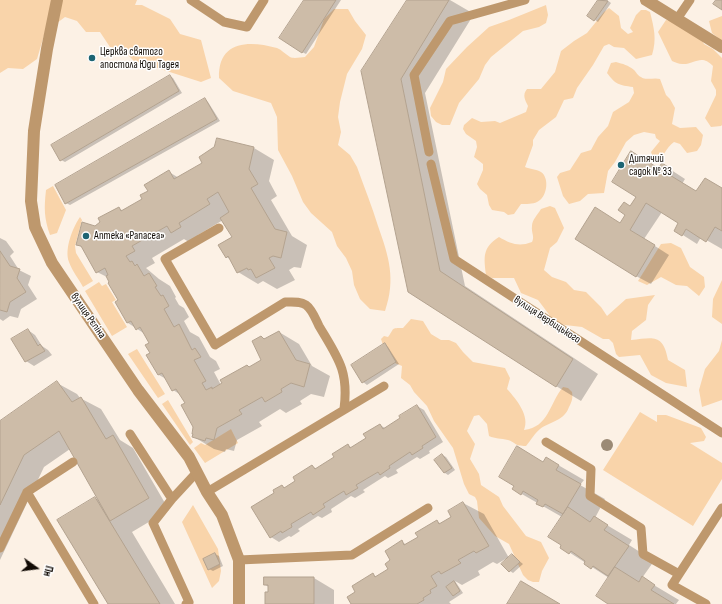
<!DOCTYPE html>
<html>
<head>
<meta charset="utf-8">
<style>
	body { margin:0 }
	#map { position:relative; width:722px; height:604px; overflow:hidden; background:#fcf1e5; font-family:"Sofia Sans Condensed",sans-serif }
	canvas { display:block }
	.north { position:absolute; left:16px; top:548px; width:40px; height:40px; -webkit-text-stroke:3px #fff; paint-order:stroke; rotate:104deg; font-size:11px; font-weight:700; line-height:16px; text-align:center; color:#110b05 }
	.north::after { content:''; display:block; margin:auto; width:14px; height:18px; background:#110b05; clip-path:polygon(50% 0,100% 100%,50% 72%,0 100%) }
</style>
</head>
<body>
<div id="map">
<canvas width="722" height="604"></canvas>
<div class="north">Пн</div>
</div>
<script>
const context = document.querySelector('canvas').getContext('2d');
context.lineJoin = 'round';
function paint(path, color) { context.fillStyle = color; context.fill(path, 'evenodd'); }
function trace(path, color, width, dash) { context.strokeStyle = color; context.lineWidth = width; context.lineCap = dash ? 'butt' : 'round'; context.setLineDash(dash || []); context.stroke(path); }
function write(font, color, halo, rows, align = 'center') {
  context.font = font + ' "Sofia Sans Condensed",sans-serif'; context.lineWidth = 3; context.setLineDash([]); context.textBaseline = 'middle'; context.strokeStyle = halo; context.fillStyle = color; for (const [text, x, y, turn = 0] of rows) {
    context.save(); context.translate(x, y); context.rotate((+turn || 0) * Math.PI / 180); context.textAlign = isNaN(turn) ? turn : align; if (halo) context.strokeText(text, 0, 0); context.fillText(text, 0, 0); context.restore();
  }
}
const green = new Path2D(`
	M0,0H137L135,5H142L170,19L180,34L201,40L211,78L201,82L151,66L134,61L124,51L110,47L100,32H86L77,21L65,17L45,32L37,59L23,69L8,68L0,73Z
	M546,5L548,15L546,23L539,27L523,31L491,57L485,65L479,79L459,103L450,125H442L436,122L431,116L430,108L443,82L446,69L467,47L489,27L509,20Z
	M609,8L619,16L621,28L628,34L633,32L630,28L636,15L641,10H646L650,12C654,28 657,39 652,55L636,59L624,48L614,47L609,44L604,46L593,65L577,88L573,98L564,100L556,117L539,130L533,140V145L525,167C530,169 536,169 541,172C550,178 547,198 537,202C533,204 526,204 521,204L514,214L508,215L504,212L492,210L489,205L487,195L480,189L477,184L483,170V164L474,157L477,147L476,141L466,134L463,129L464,125L472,118L481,122L495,121L500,123L526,112L528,106C525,100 522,95 527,89H541L555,72L561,51L574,41L587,33L604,12Z
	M334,9H348L355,21L366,35L362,49L347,74L340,102L338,117L341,132L338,145L350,155L357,167C364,187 372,206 378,226C389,257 396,279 385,311L370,309L360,299L354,285L352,271L346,258L337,246L332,232L311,213L303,202L292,176L278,150L277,117L271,103L233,91L219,78C218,41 248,40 277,48C282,50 285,54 290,57C294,59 301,57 305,57L314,47L324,19Z
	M722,16V41L712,33L709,21Z
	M666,20L689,24L697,31L704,44L713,49L722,58V125L721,126L711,127L705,118L716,95V90L711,81L713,66C701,53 694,65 682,64C679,64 675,62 672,61L658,32Z
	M616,62C623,64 628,65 634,70C636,72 638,76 641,77C646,81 654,77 660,79L666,95L670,99L675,108L672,124L680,128L696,127L703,135L701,145L697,151L687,153L680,144L674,142C666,147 664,158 655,162L651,152L660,141L656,138L655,134L644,132L634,135L626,142L615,162L608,171L604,193L588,194L580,201L569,204L563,196L557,177L560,173L570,170L581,153L591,150L598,137L608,126L613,112L629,102L634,93L633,87C619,85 616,85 607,73L611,63Z
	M53,186L66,210L57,233L50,235C44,218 44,208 46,190Z
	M550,206L555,208L564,228L557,242L550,248L544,270L552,277L566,282L574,290L586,292L601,307L607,316L626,299L655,295L648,305L646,320L632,331L631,340C653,338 663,333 668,360L685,370L687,387L666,383L651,375L640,355L619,357L616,354L613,343L609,339H603L582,327L565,325L554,321L538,300L521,293L514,278H492L486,275C484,257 482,248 499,237C511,244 519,247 532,242C535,236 531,233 532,226C532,220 538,214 541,209Z
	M80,217L82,220L75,246L76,253L93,281L83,287C79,279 72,271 69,262C64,249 73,227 80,217Z
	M671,243L681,248L690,267L704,277L705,287L699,296L687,286L676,285L661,277L647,285L638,281L661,244Z
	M722,280V324L712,317L713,299Z
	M99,282L102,286L106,284L116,300L112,302L127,327L112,336L85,291Z
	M411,319L423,321L431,334L441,340H449L456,343L463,352L473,362L505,368L510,378L507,389C517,400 530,416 524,430C549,427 549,404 563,387L568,388L572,392C573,398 572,401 569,407C564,421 551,421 540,429C535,433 531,440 526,446C514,446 517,443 508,440C501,438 495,439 489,436L487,424L479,415L474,416L467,431L475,444L470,459L479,474L481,485L499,497L503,506L526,536L541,542L549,558L542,571L539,582H533L528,580L523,575L509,544L495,536L479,518L477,501L475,497L469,494L464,484L453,448L434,421L427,406L414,392L410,385L401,378L402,366L388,360L381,339L384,336L388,337C395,328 390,328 403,328Z
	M722,340V400L702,407L699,390L705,369L719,351Z
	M137,349L165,394L158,398L128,354Z
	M168,400L193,442L190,445L162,404Z
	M640,412L657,422V415H666L701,428L706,437L704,441L690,443L722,463V479L693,526L603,470Z
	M231,429L238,443L205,463L194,448L201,443L205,445Z
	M193,505L218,549L221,571L219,581L212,588L182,522Z`);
const shadow = new Path2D(`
	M305,0H341L306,54L302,52Z
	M408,0H450L474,14L425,93L465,286L598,374L581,401L556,386L409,292L362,71Z
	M600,0H607L611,3L598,22L588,15Z
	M170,76L173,78L182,93L65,162L61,160Z
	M205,100L208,102L220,121L70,205L66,203Z
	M254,148L274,160L269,181L277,196L271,200L292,236L307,245L301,268L294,267L289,270L295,280L277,289L263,281L258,284L238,272L230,259L226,257L234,238L223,220L198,235L201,239L192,244L184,239L152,258L155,263L146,268L159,279L170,286L176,297L175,298L179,305L184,308L189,317L184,321L190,332L199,337L210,357L216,361L220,369L214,372L221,385L247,366L250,367L263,360L261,337L266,339L279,332L299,344L312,366L330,376L324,397L311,394L300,401L302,404L286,413L280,409L259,422L262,426L237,440L234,451L226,449L225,452L214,449L194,437V427L186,403L181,395L173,390L166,379L159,375L151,353L150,343L145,334L128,323L117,302L119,301L109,278L97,272L84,248L77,245L95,227L119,208L123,211L143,199L169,172L179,178Z
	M662,164L685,179L682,184L697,192L722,189V249L701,237L697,244L675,230L680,223L662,212L644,239L669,255L651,284L636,276L621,224L630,207Z
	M0,238L6,241L14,252L10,256L19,270L31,276L28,285L37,299L21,309L18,318L10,316L3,321L0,319Z
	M28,330L35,335L42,346L48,350L52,355L34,366L26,361L13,339Z
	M385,345L388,347L399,364L367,385L363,382L352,365Z
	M57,383L77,394L80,398L101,409L120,440L133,448L169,510L132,532L175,604H109L95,498L99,500L70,449L44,467L0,560V422Z
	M417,406L424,410L443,442L429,451L430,453L420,459L417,457L396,470L398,473L388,478L385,476L363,490L365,492L355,498L351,496L331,509L332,512L322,518L318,516L298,529L300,531L291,537L289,536L279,542L271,537L276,493L282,486L285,488L296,481L312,466L317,469L335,458L348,445L352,448L367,438L380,425L385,428L402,418Z
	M442,455L446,457L455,470L448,475L445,473L436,460Z
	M546,458L584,480L580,485L605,499L595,518L632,540L629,545L654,561L642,578L679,600L676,604H610L609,578L561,547L562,517L513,489L544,462Z
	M463,503L484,514L509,558L512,555L523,564L513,573L510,571L507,558L497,564L493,562L478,571L480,575L462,585L455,581L463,593L449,602L451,604H352L357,592L373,575L377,577L389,570L392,561L402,542L407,545L419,538L437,521L441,524L453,517Z
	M215,554L219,556L223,566L213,571L209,569Z
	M314,578L334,590V604H266L268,593L269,587L265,585Z`);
const building = new Path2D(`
	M304,0H336L302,53L279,38Z
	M407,0H449L401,79L440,271L573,359L556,387L408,292L361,71Z
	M598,0L608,1L594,21L587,16Z
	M716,0H722V10L713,4Z
	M170,75L179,91L60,161L51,145Z
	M205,98L217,119L65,204L55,185Z
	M217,138L254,147L249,169L258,184L251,188L275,229L287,232L281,258L273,256L269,258L275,268L256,278L251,269L248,270L247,268L237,273L228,256L226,258L218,245L232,237L220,218L229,212L218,192L207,199L210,204L179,223L181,227L171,233L167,226L132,246L135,251L126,256L130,262L132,261L135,266L137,264L144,276L149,273L157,286L155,287L161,296L163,295L169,306L164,309L174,327L179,324L192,350L195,348L201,357L194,360L206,381L202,383L206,390L212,387V389L222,383L220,380L247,365L249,367L261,360L252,341L261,336L264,339L279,331L296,360L310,364L304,387L291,383L281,389L282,392L265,402L262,397L239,410L242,414L217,428L214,440L206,438L205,441L192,437L193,434H192L193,427L181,405L185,403L176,389L172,391L162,373L158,375L146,355L150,353L145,345L149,343L140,327L136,330L131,321L127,323L115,302L118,300L108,283L109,282L106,276L108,275L105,268L96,273L81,246L76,245L82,222L95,226L100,222L98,218L119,207L121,211L142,199L140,195L148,191L144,185L169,170L174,179L202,163L199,157L214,147Z
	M631,151L658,168L662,163L671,169L668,174L696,191L705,178L722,188V231L715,227L706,242L686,229L682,236L674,231L678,223L646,203L630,230L655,245L636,277L575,239L595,207L620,223L625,215L618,210L624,202L630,206L636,197L612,182Z
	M0,251L10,266L20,269L17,278L26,292L10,302L7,312L0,310Z
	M28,329L38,346L40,344L45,351L25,362L11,339Z
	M385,343L396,362L362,383L351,365Z
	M57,381L72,402L81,397L106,439L113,435L149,498L110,521L59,431L24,455L0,505V421Z
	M417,405L436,437L422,446L423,448L412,455L410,452L389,466L390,468L380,475L378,472L356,485L358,488L346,495L344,491L323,504L325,507L313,515L311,512L291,524L292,527L282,533L281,531L270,538L251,507L274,493L273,490L282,485L284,488L295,481L293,477L312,465L315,469L334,457L332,454L348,444L350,448L366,438L363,434L380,424L383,429L400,418L399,416Z
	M517,446L543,462L546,457L559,465L556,470L581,484L563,514L545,504L543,507L536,504L538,500L523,491L521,495L512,489L514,486L499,477Z
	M442,454L452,468L444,473L434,460Z
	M95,497L160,604H108L57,520Z
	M463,502L489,546L476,553L474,551L458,560L461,563L441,574L439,571L431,576L437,586L430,590L431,593L423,598L424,600L417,604H351L347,597L355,592L352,586L373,573L375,577L388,569L385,564L390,560L385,551L402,540L404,545L418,537L415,533L437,520L439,524L451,517L448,511Z
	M568,507L590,522L594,516L608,525L604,530L629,546L608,576L593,566L591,569L584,564L585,561L571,551L569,554L560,548L561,545L548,537Z
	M215,553L220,564L208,570L203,559Z
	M512,554L520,562L509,572L501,564Z
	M615,567L639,582L642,576L655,585L651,590L674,604H608L596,596Z
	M264,577H314V604H265V592H268V585H264Z
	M454,581L460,591L453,596L446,587Z
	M521,581L560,604H507Z`);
const lane = new Path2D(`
	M191,0L224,22L247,27L264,0
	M677,19L690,0
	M429,152L414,75L450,21L525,0
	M431,164L454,259L722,433
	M219,228L165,259L215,345L285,302C293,302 300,301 306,305C312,309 316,320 319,326C338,358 349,371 344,409
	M130,434L172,499
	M546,442L591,469L590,496L641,528L643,554L679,574
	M73,462L27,492L94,604
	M207,492L384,386
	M0,548L27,492
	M239,560L352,555L428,508
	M186,604L189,602L153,523L172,499L197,472
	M706,604L672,585L722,508`);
const street = new Path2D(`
	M57,0L47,49L34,131L31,201L35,227L52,263L138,390L189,457L207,492L222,515L239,560V604
	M646,0L722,47`);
const trees = [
	[607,445]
];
const markers = [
	[92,58,4,"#1c6473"],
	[621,165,4,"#1c6473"],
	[86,236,4,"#1c6473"]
];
const poiNames = [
	["Церква святого",100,52],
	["апостола Юди Тадея",100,65],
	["Дитячий",629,159],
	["садок № 33",629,172],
	["Аптека «Panacea»",94,236]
];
const streetNames = [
	["вулиця Рєпіна",88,316,55],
	["вулиця Вербицького",547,320,33]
];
paint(green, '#f9d4aa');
paint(shadow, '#0003');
paint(building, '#cdbca8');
trace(building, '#b3a28f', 1);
trace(lane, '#be986d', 9);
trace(street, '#be986d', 12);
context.fillStyle = '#9b8a75';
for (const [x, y] of trees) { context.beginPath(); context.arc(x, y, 6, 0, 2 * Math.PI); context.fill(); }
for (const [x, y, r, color] of markers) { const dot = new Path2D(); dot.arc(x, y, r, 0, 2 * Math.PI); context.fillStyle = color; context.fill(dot); trace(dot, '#fff', 1.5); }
write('11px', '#110b05', '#fff', poiNames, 'left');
write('11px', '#110b05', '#fff', streetNames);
</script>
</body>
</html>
